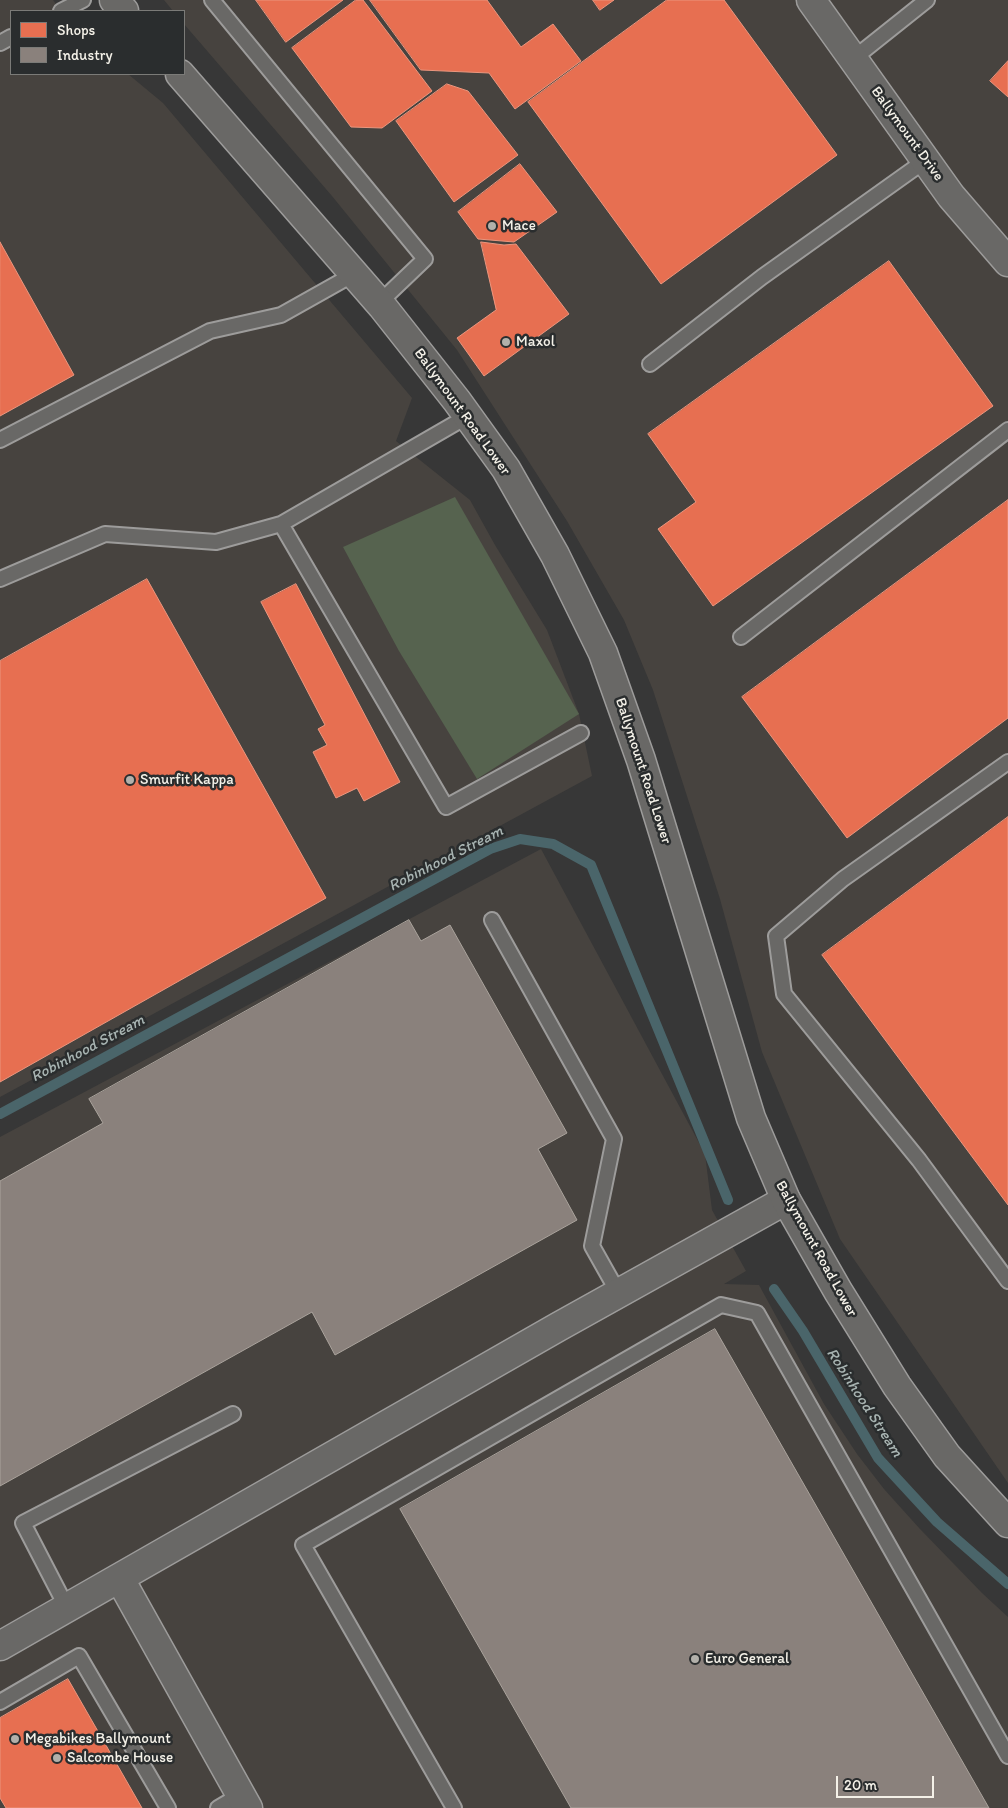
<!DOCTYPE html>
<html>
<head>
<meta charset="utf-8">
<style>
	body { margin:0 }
	#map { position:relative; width:1008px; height:1808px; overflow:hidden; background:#373737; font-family:Itim,sans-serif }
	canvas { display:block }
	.legend { position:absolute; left:10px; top:10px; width:175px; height:65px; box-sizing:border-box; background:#2a2d2e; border:1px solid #7b7b78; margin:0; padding:6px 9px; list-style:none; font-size:15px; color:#f4f1e8 }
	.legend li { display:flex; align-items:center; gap:10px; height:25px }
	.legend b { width:25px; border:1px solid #7b7b78 }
	.scale { position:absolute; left:836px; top:1776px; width:98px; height:22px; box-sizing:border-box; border:2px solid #f4f1e8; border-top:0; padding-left:6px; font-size:15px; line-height:18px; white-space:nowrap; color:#f4f1e8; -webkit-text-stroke:4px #2a2d2e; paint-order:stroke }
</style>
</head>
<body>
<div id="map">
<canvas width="1008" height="1808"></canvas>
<ul class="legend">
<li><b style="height:14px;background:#e76f51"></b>Shops</li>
<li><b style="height:14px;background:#8a817c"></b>Industry</li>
</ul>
<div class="scale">20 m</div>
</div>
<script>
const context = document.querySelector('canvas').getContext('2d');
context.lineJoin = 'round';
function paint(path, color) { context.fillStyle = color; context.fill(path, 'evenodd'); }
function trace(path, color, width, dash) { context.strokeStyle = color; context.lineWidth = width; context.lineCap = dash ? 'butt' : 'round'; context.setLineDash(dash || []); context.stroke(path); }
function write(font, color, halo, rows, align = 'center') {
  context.font = font + ' Itim,sans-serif'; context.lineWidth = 5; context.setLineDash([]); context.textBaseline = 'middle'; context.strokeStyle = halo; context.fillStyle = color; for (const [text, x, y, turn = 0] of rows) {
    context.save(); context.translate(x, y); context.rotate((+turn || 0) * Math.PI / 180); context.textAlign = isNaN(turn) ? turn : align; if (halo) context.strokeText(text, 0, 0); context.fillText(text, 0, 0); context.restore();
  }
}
const built = new Path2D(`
	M0,0H53L61,11H11V74H128L163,103L412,398L396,441L470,500L495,545L547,630L579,714L592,776L0,1097Z
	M164,0H1008V1483L840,1239L762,1052L720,899L653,690L624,620L567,521L457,350L332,196L184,24V11H173Z
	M541,849L705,1154L712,1210L746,1271L724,1284L759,1285L824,1404L857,1454L884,1489L920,1529L982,1593L1008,1617V1808H0V1137Z`);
const green = new Path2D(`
	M455,497L579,714L477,779L399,651L343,547Z`);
const shops = new Path2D(`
	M256,0H343L286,42Z
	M356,0H363L432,91L382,128L351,127L292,48Z
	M370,0H487L521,47L553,24L581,61L515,109L489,73L421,70Z
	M593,0H614L600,10Z
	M667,0H724L837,155L661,284L528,102Z
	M1008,61V97L990,81Z
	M447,84L468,91L518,155L454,202L396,121Z
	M520,164L557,212L514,242L478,239L458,212Z
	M0,242L74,375L0,416Z
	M481,242L504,245L516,244L569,314L484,376L457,338L496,310Z
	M889,261L993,406L713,606L658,529L696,502L648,434Z
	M1008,500V718L847,838L742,697Z
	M147,579L326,898L0,1082V661Z
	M296,584L400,782L364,801L357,788L336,798L313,752L327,745L318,729L325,725L261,602Z
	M1008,817V1205L822,955Z
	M68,1679L142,1808H6L0,1798V1718Z`);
const industry = new Path2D(`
	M409,920L421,941L450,925L567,1133L538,1149L577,1220L335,1355L312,1312L0,1486V1181L103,1123L89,1099Z
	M715,1329L989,1808H571L400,1509Z`);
const stream = new Path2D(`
	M0,1114L490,849L520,839L553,844L591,865L728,1200
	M774,1289L803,1331L878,1458L937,1522L1008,1584`);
const lane = new Path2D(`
	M212,0L425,259L379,303
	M61,11L83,0
	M0,43L11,37
	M853,59L927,0
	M650,364L762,277L926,160
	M0,440L210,331L281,315L354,274
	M281,524L446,807L581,733
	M0,579L105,534L216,542L281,524L468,416
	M741,637L1008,430
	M1008,762L843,879L776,936L784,994L919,1160L1008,1281
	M492,920L614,1139L592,1246L619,1294
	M67,1608L23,1523L233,1414
	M0,1702L79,1656L168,1808
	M218,1808L240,1795
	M454,1808L303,1545L721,1305L757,1313L1008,1756`);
const street = new Path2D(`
	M811,0L951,196L1008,262
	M120,1579L248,1808
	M0,1646L558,1327L786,1200`);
const secondary = new Path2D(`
	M114,0L124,11
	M180,74L382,306L457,401L506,469L555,555L603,653L641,760L751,1118L786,1200L838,1291L897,1386L947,1456L1008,1523`);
const markers = [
	[492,226,5,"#b2b0aa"],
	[506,342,5,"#b2b0aa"],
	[130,780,5,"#b2b0aa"],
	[695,1659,5,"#b2b0aa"],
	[15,1739,5,"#b2b0aa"],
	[57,1758,5,"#b2b0aa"]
];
const streetNames = [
	["Ballymount Drive",907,134,54],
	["Ballymount Road Lower",462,412,54],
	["Ballymount Road Lower",643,771,72],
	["Ballymount Road Lower",816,1249,61]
];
const poiNames = [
	["Mace",502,226],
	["Maxol",516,342],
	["Smurfit Kappa",140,780],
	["Euro General",705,1659],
	["Megabikes Ballymount",25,1739],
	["Salcombe House",67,1758]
];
const waterNames = [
	["Robinhood Stream",446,859,-27],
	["Robinhood Stream",88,1049,-28],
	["Robinhood Stream",864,1403,57]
];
paint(built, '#47433f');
paint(green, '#56634f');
paint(shops, '#e76f51');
trace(shops, '#eb967e', 1);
paint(industry, '#8a817c');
trace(industry, '#aaa39c', 1);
trace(stream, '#4a656a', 10);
trace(lane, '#9d9c9b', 18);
trace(street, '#9d9c9b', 31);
trace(secondary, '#9d9c9b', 31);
trace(lane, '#696866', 14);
trace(street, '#696866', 28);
trace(secondary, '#696866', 28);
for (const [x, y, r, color] of markers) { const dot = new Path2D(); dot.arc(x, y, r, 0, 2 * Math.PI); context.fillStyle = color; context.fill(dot); trace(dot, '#2a2d2e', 2); }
write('15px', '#f4f1e8', '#2a2d2e', streetNames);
write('15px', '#f4f1e8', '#2a2d2e', poiNames, 'left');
write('italic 16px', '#a8b4b2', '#2a2d2e', waterNames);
</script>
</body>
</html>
